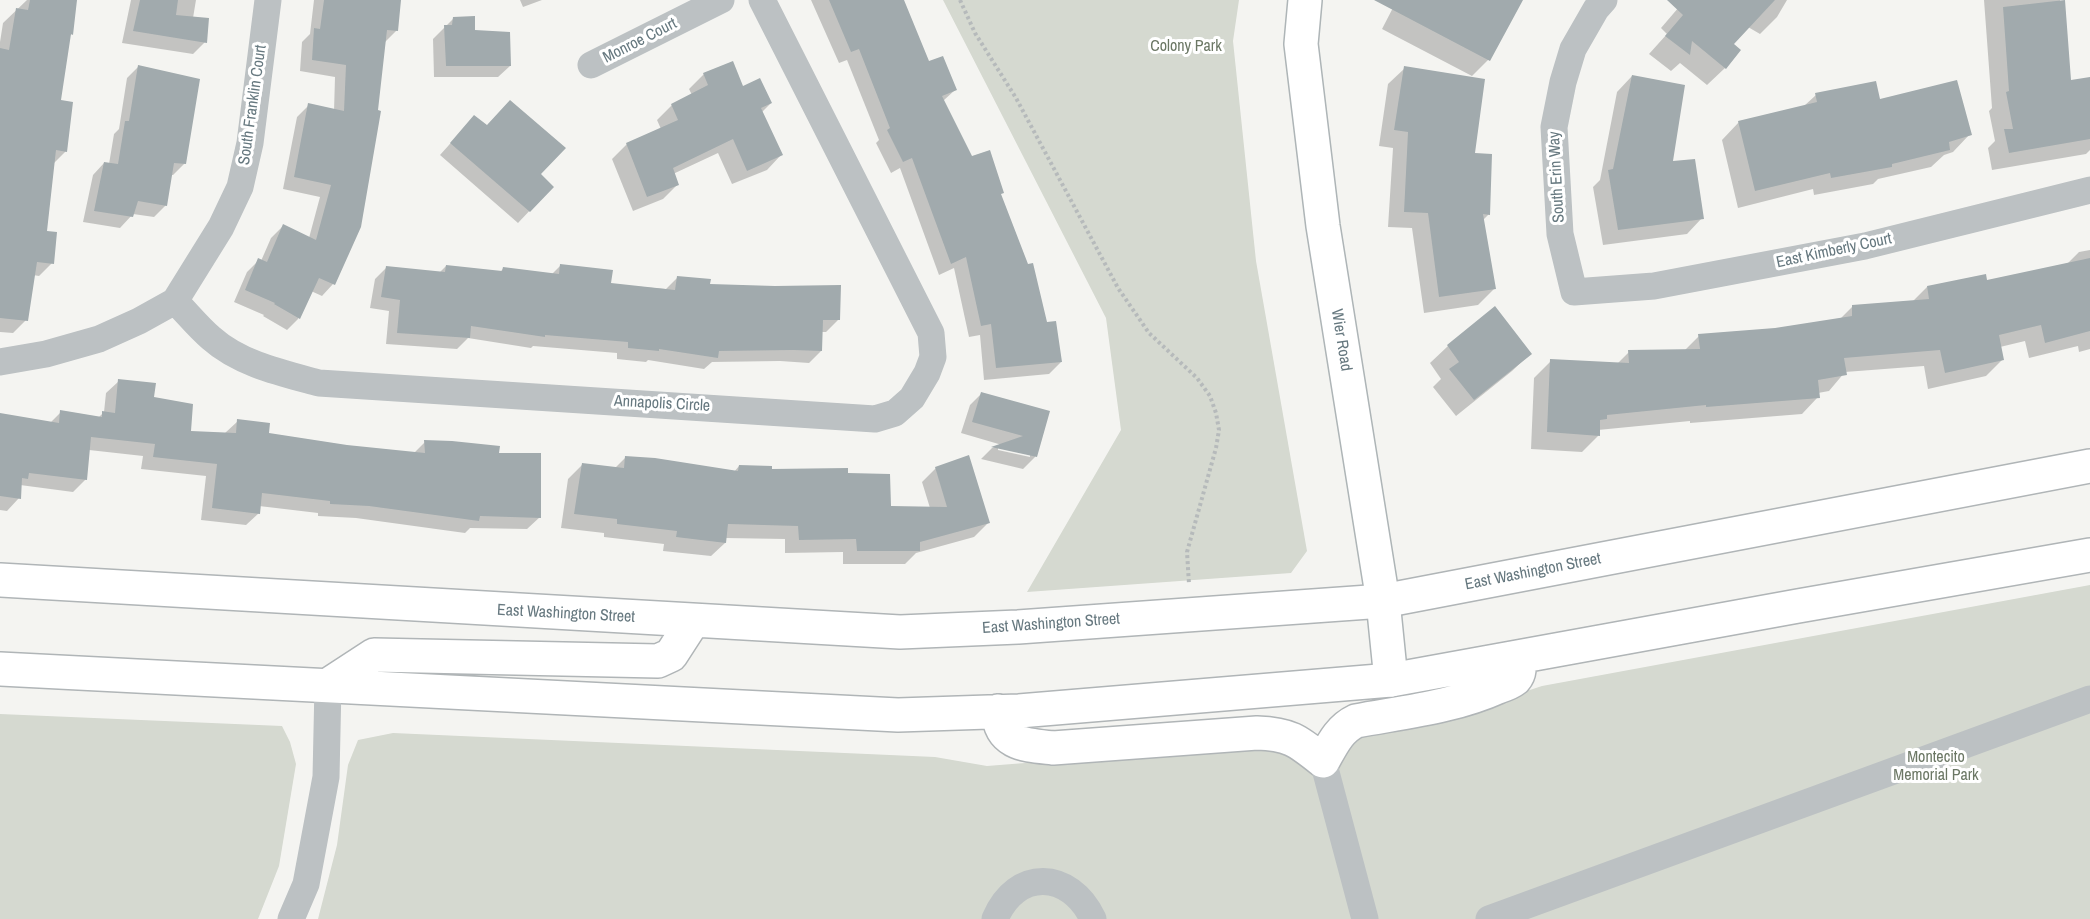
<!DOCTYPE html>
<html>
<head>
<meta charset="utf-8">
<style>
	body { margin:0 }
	canvas { display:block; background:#f4f4f1 }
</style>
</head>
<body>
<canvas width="2090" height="919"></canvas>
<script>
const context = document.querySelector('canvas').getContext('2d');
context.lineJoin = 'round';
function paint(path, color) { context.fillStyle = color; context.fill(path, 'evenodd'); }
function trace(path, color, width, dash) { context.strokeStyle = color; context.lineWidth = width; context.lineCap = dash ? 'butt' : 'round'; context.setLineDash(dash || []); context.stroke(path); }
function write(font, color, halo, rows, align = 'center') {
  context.font = font + ' "Archivo Narrow",sans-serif'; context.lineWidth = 6; context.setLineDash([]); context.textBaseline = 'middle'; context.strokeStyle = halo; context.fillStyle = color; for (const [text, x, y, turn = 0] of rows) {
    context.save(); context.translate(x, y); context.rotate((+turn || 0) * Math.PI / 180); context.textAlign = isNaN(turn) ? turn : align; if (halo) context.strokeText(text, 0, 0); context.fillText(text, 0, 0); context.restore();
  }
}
const green = new Path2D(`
	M943,0H1239L1233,41L1256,261L1307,551L1291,573L1027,592L1121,430L1106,318Z
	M2090,585V919H318L337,845L348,765L358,740L393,733L935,757L987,766L1264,744L1454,715L1542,686Z
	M0,714L282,726L290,742L296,764L279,866L258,919H0Z`);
const shadow = new Path2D(`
	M27,0H76L72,34L69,36L59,102L66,151L53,164L46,232L52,263L39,276L33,275L26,320L13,333L0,332V42L3,23Z
	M131,0H196L193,18L205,42L193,54L122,43Z
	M314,0H399L397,30L384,43L333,284L322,296L311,291L298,319L287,330L263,316L264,315L234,302L247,272L259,260L261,261L271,238L283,226L309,238L320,197L283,189L297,117L309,105L334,111L335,77L300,71L302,42L310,34Z
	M520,0H542L523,7Z
	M811,0H902L928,63L955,90L943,101L971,158L1000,195L1061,362L1049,374L984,380L980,335L969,337L954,268L939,275L900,168L891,173L876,143L879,140L847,60L839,63Z
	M1397,0H1522L1488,60L1472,76L1382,29Z
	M1685,0H1787L1777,17L1760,34L1748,27L1732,44L1725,68L1707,85L1680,63L1671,71L1649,54L1667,34L1661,28Z
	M1984,0H2060L2069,82L2090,78V150L2086,154L1992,170L1988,148L1995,141L1989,111L1992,108Z
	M454,18L473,32L510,66L498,77H434L433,39Z
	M139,66L185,163L173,175H170L166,205L154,217L133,214L120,228L83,222L93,175L104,163L109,164L114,134L119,129L127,78Z
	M1405,68L1474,154L1489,214L1483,220L1494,289L1478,305L1424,313L1412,228L1388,227L1393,148L1379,146L1388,84Z
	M704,74L742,88L771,103L762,112L781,155L767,170L732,184L718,153L673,174L677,185L663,199L633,211L612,159L627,144L661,129L657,120L672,105L692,95L689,89Z
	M1632,76L1671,163L1702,218L1687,234L1603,245L1593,187L1600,180L1617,92Z
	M1816,95L1970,134L1953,152L1944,155L1931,167L1878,179L1873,184L1814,195L1813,189L1738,208L1722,140L1739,122L1804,106Z
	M474,117L552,187L518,223L440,155Z
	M2090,250V349L2079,352L2078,346L2029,358L2025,341L2000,347L2003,359L1986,376L1928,389L1924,366L1845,372L1829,391L1818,393V397L1802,414L1690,423V421L1598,430V436L1582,452L1531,449L1534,378L1551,361L1617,364L1629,352L1684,351L1699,336L1775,329L1840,319L1852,307L1912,302L1927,287L1986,282L2066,265L2079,252Z
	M561,265L609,284L666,289L678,277L838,320L826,332H821V351L809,363L780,361L712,362L704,369L648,360L646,362L617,359V353L533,346L531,348L468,338L457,349L386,344L389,311L370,308L375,279L387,267L439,273L446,266L500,272L503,269L552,274Z
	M1448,346L1530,354L1512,371L1456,416L1433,387L1441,379L1430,363Z
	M119,381L152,399L189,432L225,433L238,421L267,434L347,447L413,454L425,442L497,455L540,517L527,529L470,528L465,533L356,518L318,516V513L259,506V513L246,525L201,520L206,476L141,469L143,456L89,450L86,479L73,492L20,485L19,498L7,511L0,510V416L50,423L61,412L98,418L104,412L106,393Z
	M982,393L1048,412L1035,457L1023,469L981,459L992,448L1002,445L961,433L970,405ZM998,447L1030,454V457L998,450Z
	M626,457L734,472L739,466L771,471L847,474L889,508H930L922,482L936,468L988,523L974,537L916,553L905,564H843V552L785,553V539L725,538V543L711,556L663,551L664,544L604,537V533L561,528L568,479L582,465L615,468Z`);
const building = new Path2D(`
	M30,0H77L73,35L71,34L61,100L73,102L67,152L56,150L47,231L57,232L54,264L37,262L28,321L0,318V48L9,50L16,8L28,10Z
	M140,0H178L176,15L209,18L207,43L133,31Z
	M324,0H401L398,31L387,30L378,110L381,111L361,227L335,285L319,278L300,319L274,304L275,303L245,290L258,258L267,262L283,224L316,240L331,185L294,177L308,103L344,111L346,65L312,60L314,28L320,29Z
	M829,0H904L929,61L943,56L957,90L942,96L972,156L990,150L1004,193L1001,194L1028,264L1033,263L1047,322L1056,321L1062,362L996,368L991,324L981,326L966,257L951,264L912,158L903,162L887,130L890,128L859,49L851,52Z
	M1374,0H1523L1490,61Z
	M1667,0H1775L1734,44L1741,50L1726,69L1692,41L1690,55L1665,36L1683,15Z
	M2065,0L2071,80L2090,77V139L2009,153L2004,129H2013L2006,92L2009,91L2003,7Z
	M475,16V30L510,32L511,66H446L444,25H452L453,17Z
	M733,61L743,86L760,78L772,103L761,108L783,155L747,171L733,139L673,168L679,185L647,197L626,143L678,120L671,104L708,85L703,73Z
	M138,65L200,79L186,164L174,163L167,206L138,201L133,217L94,211L104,162L118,164L125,121H129Z
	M1404,66L1485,79L1475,153L1492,154L1490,215L1483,214L1496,289L1439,297L1428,213L1404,212L1408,132L1394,130Z
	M1632,75L1685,85L1673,161L1695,159L1704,219L1618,230L1608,170L1613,169Z
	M1957,80L1972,135L1949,142L1950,150L1892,164V167L1831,178L1830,173L1755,191L1738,121L1817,102L1815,93L1876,81L1880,99Z
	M510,100L566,148L541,174L554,187L530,212L450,143L474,115L487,125Z
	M2090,258V331L2045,343L2041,325L1999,335L2004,360L1945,373L1940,350L1844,358L1847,375L1818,380L1820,398L1706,407V405L1607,415V419L1600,420V436L1547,432L1550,359L1629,363L1628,350L1700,349L1698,334L1775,328L1852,316V305L1929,299L1927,286L1986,274L1987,280Z
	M560,264L613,270L611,283L675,290L677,276L711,279L710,284L775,286L841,285L840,320H823L822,351L793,350L719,351L718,358L659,349V351L628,348V342L545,335V337L471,326L470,338L397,333L400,300L381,297L386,266L445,272L446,265L502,271L503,267L559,274Z
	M1495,306L1532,354L1474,400L1449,369L1459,362L1447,345Z
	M118,379L156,383L154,397L193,404L191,431L236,433L237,419L270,423L269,433L347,445L425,453L424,440L452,441L500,446L499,453H541V518L480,516L479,521L369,506L330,504V501L262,493L260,514L212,508L217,464L153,457L155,444L91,437L87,480L29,473L28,479L22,478L21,499L0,496V413L59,423L60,410L102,417V411L115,413Z
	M981,392L1050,411L1037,457L991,447L1023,436L972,422Z
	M969,455L990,523L920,542V551H857L856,539L799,540L798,526L728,524L726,543L676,537L677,531L617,524V519L574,514L582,463L624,468L625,456L655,458L738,471L739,465L772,466V469L848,468V473L890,474L891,506L947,507L935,467Z`);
const path = new Path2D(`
	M960,0L975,33L1016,98L1118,288L1149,333L1197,378L1210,396L1216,413L1219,430L1216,448L1187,552L1189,584`);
const street = new Path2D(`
	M1604,0L1596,9L1573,49L1563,82L1554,127L1560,234L1574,292L1654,286L1865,246L2090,190
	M591,65L721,0
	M175,301C187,313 198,327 211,338C240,364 282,373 319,383L875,419L895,413L912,398L927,373L933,357L931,333L762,0
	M0,362L46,354L99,339L139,321L175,301L221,227L240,187L250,143L268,0
	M1323,761L1365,919
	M291,919L306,884L326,777L328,685
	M995,919C1016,868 1070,870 1093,919
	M1489,919L2090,699`);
const secondary = new Path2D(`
	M1305,0L1301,44L1323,226L1383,601L1391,680`);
const primary = new Path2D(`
	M0,580L900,632L1018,627L1383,601L2090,466
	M0,669L898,715L1019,711L1391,680L1798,606L2090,555
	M328,685L374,655L658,661L671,655L693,621
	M998,711C1000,745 1025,745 1053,748L1257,733C1290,734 1298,741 1323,761C1332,745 1339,729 1356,721C1404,712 1454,707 1498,687C1504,685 1510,683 1515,679C1521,672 1519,665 1518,657`);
const streetNames = [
	["Monroe Court",640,41,-27],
	["South Franklin Court",253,105,-82],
	["South Erin Way",1557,177,-93],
	["East Kimberly Court",1834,251,-12],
	["Wier Road",1341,340,81],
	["Annapolis Circle",662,404,3],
	["East Washington Street",1533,572,-11],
	["East Washington Street",566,614,3],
	["East Washington Street",1051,624,-4]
];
const parkNames = [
	["Colony Park",1186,47],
	["Montecito",1936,758],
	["Memorial Park",1936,776]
];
paint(green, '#d5d9d0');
paint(shadow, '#0003');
paint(building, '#a1aaad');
trace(secondary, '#aeb5b7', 36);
trace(primary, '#b0b5b7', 36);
trace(path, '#b6babb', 4, [3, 3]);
trace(street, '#bcc1c3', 27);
trace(secondary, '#fff', 33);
trace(primary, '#fff', 33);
write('16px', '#66787f', '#fff', streetNames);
write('16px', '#6b7764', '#fff', parkNames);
</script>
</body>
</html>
